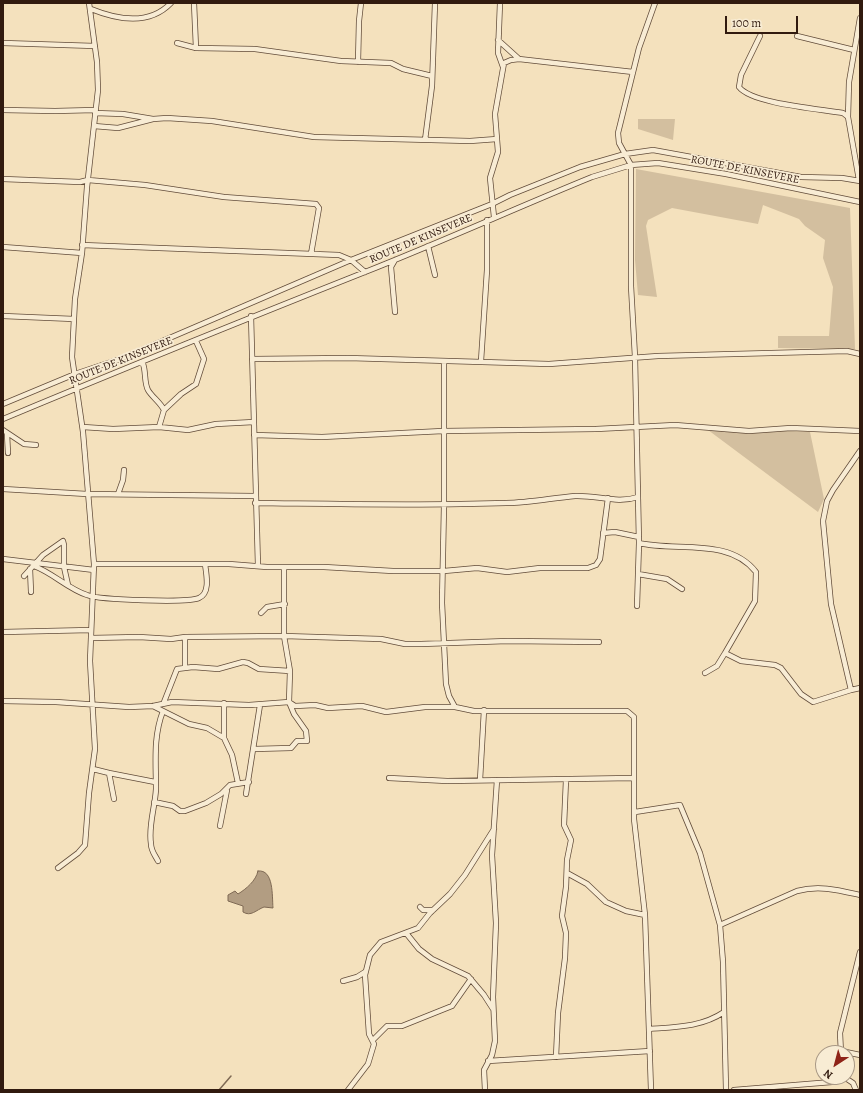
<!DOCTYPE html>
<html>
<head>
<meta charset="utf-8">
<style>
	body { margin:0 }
	#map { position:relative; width:863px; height:1093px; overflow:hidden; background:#f4e1bd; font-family:Alegreya,serif }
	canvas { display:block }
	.frame { position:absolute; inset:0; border:4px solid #311a0f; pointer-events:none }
	.north { position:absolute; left:815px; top:1045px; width:40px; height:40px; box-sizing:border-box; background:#f8ecd4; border:1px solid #a89885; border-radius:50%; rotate:216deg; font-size:11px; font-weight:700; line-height:16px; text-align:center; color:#311a0f }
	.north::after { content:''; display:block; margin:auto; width:14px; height:18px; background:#8f2418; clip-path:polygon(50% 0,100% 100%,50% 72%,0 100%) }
	.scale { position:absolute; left:725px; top:16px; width:73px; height:18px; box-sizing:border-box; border:2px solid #311a0f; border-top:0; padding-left:5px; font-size:12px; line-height:14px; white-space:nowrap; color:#311a0f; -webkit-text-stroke:3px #f8ecd4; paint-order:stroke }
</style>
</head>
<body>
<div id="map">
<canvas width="863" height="1093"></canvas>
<div class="frame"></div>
<div class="north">N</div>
<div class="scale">100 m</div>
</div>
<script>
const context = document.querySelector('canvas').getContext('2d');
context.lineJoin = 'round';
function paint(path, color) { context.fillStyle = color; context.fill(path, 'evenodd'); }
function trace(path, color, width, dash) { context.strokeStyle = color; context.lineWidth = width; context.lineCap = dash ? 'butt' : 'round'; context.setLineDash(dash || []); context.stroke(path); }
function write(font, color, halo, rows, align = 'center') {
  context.font = font + ' Alegreya,serif'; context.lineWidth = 3.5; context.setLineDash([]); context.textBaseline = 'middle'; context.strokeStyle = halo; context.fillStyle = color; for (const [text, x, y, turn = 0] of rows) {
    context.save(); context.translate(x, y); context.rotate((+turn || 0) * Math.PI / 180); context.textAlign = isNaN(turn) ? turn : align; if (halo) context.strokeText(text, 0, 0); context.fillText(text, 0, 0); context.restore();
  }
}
const green = new Path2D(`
	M638,119H675L673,140L638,129Z
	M636,169L850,208L855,349L778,348V336H829L833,287L823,258L825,240L805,226L799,219L763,205L758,224L672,208L648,220L646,226L657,297L638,295L635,260Z
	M704,427L810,432L824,499L818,512Z`);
const water = new Path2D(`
	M258,871C274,869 272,896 273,908L264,907C256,910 251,917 243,912V906L228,901V895L235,891L238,894C246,889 256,881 258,871Z`);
const stream = new Path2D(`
	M219,1090L231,1076`);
const street = new Path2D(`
	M194,3L196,48
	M500,3L498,53L503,67
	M91,9C118,20 149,26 171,3
	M760,36L741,75L739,87C752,104 821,109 843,113L848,117L859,180
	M797,36L854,50
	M498,40L519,59
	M3,43L95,46
	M177,43L196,48L255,49L341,61L391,63L403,69L432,76
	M358,62L359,21L361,3
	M3,110L55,111L95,110
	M95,113L123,114L153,119
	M848,117L849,82L860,18
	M94,126L118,128L153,119L167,118L212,121L314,137L470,141L497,139
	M425,140L432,86L435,3
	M3,179L80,182L88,180L145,185L224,197L316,204L319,208L311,254
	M494,217L490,178L498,152L495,114L504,63L511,60L519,59L633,72
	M82,245L339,255L351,260L365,272
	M428,246L435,275
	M3,247L82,253
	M395,260L391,267L395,312
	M3,316L74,319
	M251,316L258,566
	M252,359L348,358L549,364L658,356L847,351L860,354
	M444,361V505L442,603L446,684L449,696L455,707L474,711H627L634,717V819L645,915L651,1090
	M481,361L487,270V220
	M140,363L143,364C146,371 144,383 148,390C152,397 160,402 164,410L159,427
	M3,404L75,374L123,358L351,260L492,204L510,195L580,167L625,154L653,150L801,177L842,178L860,181
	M164,410L181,394L196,384L204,359L196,341
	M3,419C123,369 244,320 365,272C441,242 516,208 592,177L631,165L658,163L726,174L860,202
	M83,427L113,429L159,427L188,430L216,424L254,422
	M3,430L24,444L36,445
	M7,434L8,453
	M254,435L322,437L443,431L596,429L675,425L749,431L791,428L860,431
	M3,489L87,494L255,496
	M118,494L123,480L124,470
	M255,503C339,504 422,506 506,503C529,503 552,498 575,496C597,495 617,504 638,497
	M603,533L615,532L639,537
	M639,543C676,552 729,537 756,572L755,601L725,653L741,661L775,665L781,668L801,694L813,702L851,690L831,604L823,521L827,501L833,490L860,451
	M3,559L94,570
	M94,564H229L267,567H324L393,571H444L477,568L507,572L540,568H588L596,565L600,559L608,498
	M34,566C53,573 68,589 87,595C100,600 188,603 199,598C211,593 206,573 205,564
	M30,569L31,592
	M638,574L667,579L682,589
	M24,576L43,555L63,541L64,545V567L68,585
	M637,606L639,543L635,357L631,286V165L619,143L618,133L639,48L655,3
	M261,613L267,607L285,604
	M3,632L91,630
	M91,638L139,637L171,639L185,637
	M185,668V637L284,636L381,639L405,644H421L508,641L599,642
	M705,673L717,666L725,653
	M851,690L860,688
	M3,701L56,702L129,707L153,706L172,702L249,705L289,702L295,706L315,705L328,708L362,706L386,712L425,707H455
	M164,702L177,669L193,667L218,669L243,662L248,663L259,669L290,671
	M153,706L189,724L207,728L224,738L232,755L238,783
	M224,738V703
	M254,749L291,748L297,741H307L306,731L294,714L289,702L290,671L284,636V568
	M93,769L109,773L155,782
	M109,773L114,799
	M389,778L447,781L633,778
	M480,780L484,710
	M246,794L260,705
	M154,802L173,806L180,811H185L206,803L221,794L230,785L249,782
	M635,812L680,805L700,853L720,925L723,962L726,1090
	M220,826L227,790
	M158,861C155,855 151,851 151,844C148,826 155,808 156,789C156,762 153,737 163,711
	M58,868L78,853L85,845L89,793L95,749L90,661L94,564L83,432L72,357L75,299L82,253L87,187L98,90L97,62L89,3
	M567,873L587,884L606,902L626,911L645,915
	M420,907L423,910H433
	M720,925L797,891C819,885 838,890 860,895
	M406,933L419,949L432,959L468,976L484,995L493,1009
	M343,981L357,977L365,972
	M649,1029C676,1027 702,1027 724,1012
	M373,1040L387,1026H402L452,1006L471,979
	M841,1051L860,1055
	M841,1053L840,1033L860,952
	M556,1057L558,1013L565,958L566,933L562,916L566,887L567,860L571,840L564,825L566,780
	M488,1061L650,1051
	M844,1077L853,1083L856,1090
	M348,1090L368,1064L374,1044L369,1034L365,975L370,955L381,942L418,928L430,913L450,894L465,875L494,829
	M485,1090L484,1070L492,1055L495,1041L493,997L496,923L492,855L497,780
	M734,1090L832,1082L843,1077`);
const streetNames = [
	["ROUTE DE KINSEVERE",745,170,11],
	["ROUTE DE KINSEVERE",421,239,-23],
	["ROUTE DE KINSEVERE",121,361,-22]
];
paint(green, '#d3bf9f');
paint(water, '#b29d82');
trace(water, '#7e6954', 1);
trace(stream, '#7e6954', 1.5);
trace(street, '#624c3a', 6);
trace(street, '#f8ecd4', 4.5);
write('11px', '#311a0f', '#f8ecd4', streetNames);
</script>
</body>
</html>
